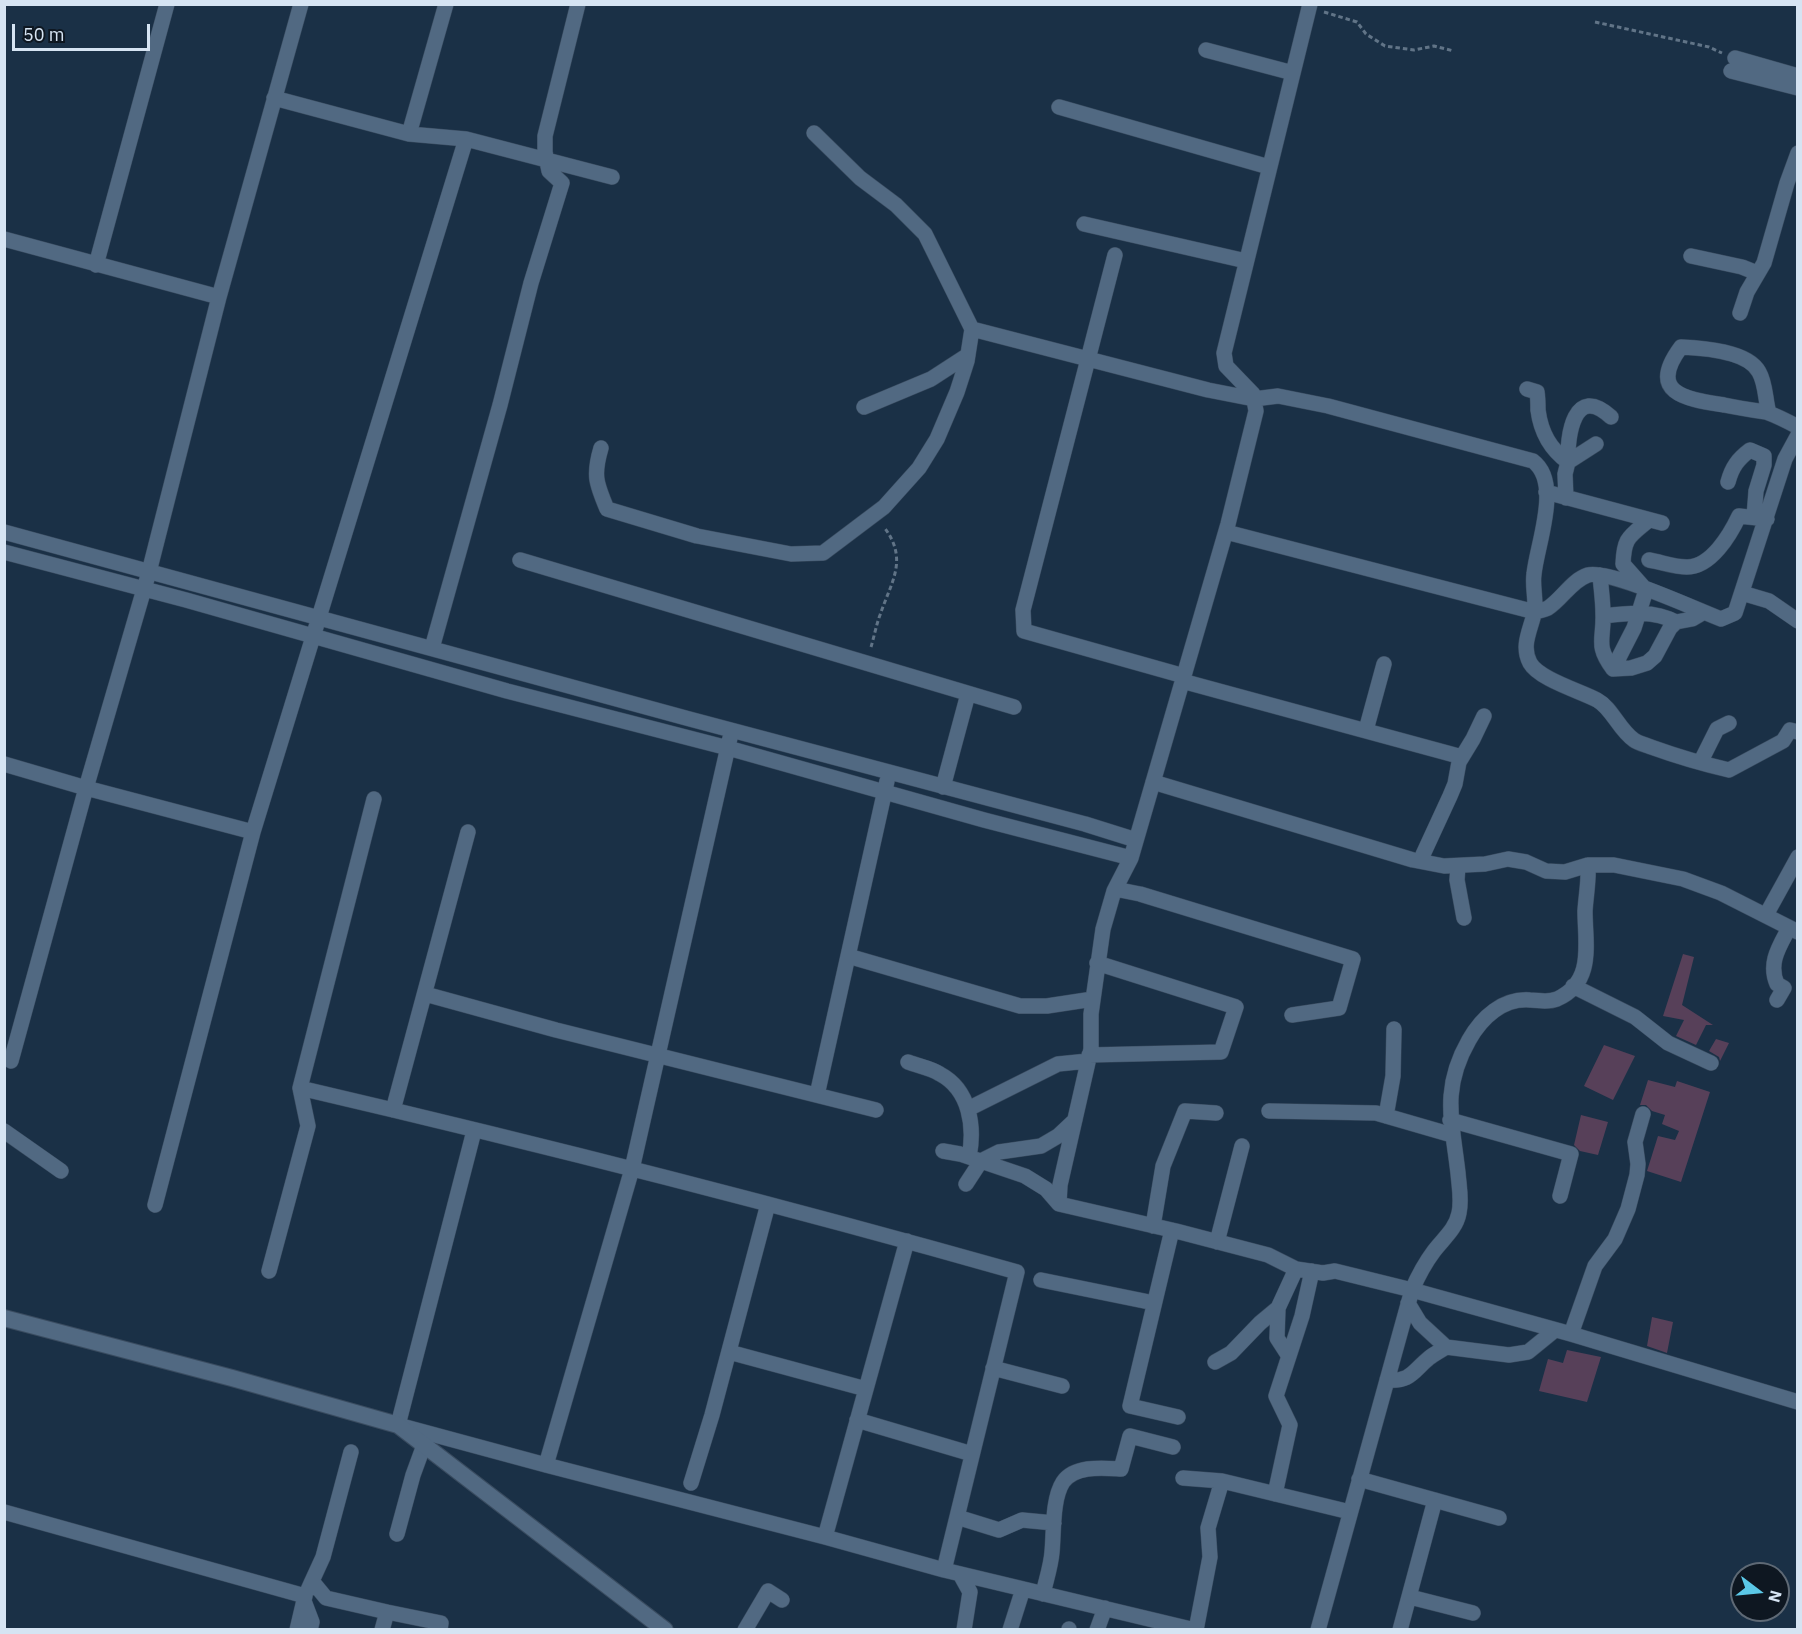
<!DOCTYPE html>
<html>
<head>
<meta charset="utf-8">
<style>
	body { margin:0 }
	#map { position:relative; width:1802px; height:1634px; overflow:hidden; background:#1a3046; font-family:"IBM Plex Sans",sans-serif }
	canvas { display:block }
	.frame { position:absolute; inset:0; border:6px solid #d6e4f3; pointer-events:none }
	.north { position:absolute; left:1730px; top:1562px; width:60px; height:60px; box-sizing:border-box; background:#0e1721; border:2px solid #5e6975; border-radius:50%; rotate:106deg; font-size:16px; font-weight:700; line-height:24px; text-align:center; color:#d6e4f3 }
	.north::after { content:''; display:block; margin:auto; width:21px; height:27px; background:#5bc8e7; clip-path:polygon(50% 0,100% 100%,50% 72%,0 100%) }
	.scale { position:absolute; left:12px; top:24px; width:138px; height:27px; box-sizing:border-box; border:3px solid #d6e4f3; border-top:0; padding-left:8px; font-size:18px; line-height:21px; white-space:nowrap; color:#d6e4f3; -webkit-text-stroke:4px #0e1721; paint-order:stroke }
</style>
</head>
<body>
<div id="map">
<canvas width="1802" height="1634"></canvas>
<div class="frame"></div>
<div class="north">N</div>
<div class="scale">50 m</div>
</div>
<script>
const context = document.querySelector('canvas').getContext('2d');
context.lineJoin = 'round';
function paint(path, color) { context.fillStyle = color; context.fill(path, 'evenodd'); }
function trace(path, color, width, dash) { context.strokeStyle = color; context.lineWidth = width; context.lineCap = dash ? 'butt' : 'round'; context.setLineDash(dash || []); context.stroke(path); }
const building = new Path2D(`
	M1683,954L1694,957L1682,1005L1713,1025H1706L1696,1045L1676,1036L1684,1020L1663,1016Z
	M1716,1039L1729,1043L1720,1061L1719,1057L1709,1051Z
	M1604,1045L1635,1056L1613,1100L1584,1086Z
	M1648,1080L1675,1087L1677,1081L1710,1092L1681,1182L1647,1171L1658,1136L1675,1140L1679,1131L1662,1124L1665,1115L1652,1111L1646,1105H1640Z
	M1581,1115L1608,1122L1598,1155L1580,1151L1574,1145Z
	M1652,1317L1673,1322L1667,1353L1647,1346Z
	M1567,1350L1601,1357L1587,1402L1539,1391L1548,1359L1563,1363Z`);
const path = new Path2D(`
	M1324,12L1357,22L1366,34L1385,46L1414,50L1434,46L1454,51
	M1595,22L1709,47L1722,53
	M871,647C874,637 876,626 880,615C891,582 909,560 884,527`);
const minor = new Path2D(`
	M1206,50L1293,73
	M1735,58L1798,76
	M1731,71L1798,88
	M274,98L409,134L466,139L612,177
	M1059,107L1269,167
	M814,133L860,178L896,205L925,234L972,329L1208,390L1254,399L1278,396L1328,406L1533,461C1562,483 1537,544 1534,574C1532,587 1537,602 1534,614C1530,631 1521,646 1530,663C1539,679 1580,691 1597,700C1612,708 1619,730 1634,740C1638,743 1646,745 1651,747C1676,756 1703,764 1729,770L1783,741L1790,730L1798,732
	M409,134L446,4
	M1084,224L1246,261
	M4,239L219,297
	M1115,255L1023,610L1024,631L1184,676
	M1691,256L1742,267L1757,273
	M96,265L167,4
	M1740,313L1747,292L1764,263L1787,183L1798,153
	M1527,389L1537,392C1538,398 1538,404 1538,410C1541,433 1550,449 1568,462
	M864,407L931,379L968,355
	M1769,413C1765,400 1766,384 1759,372C1748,351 1703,348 1681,347C1646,394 1687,399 1724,405C1738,408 1752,410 1766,412C1777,416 1787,421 1798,427
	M601,448C593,475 596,483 607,509L697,536L791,554L823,553L884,507L919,468L937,439L957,392L967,361L972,329
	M1568,462C1567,436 1574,383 1611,417
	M1728,482C1732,467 1738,459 1750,450L1764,456V465L1756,491L1754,517
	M1546,492L1662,523
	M1566,498L1565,474L1568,462L1596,444
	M4,532C364,632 724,729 1085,824L1136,840
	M1226,532L1535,612C1539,611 1544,610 1548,608C1562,599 1572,580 1588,575C1609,569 1697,610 1721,619L1735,613L1785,459L1798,435
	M4,552L186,600L507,691L728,748L984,820L1131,858L1228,524L1256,411L1253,394L1226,366L1224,353L1310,4
	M520,560L1014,707
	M1649,560C1661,562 1675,567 1687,567C1711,567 1730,535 1739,516L1767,519
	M1600,575C1601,588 1603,601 1603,614C1604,640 1595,645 1613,669
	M1742,593L1769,601L1798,621
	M1604,616C1628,613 1654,610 1676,622
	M432,648L500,405L531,283L562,183L549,171L545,152V136L578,4
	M1613,669L1634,628L1646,590L1623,564C1624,537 1629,537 1649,520
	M1613,669L1631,668L1647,663L1655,656L1670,628L1676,622L1692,619L1704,612
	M1182,681L1462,757
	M1366,730L1384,664
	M1701,761L1717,729L1729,723
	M4,764L86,788L253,832
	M1153,782L1413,860L1444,866L1485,864L1508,859L1526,862L1546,871L1565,872L1588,865H1614L1683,879L1721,893L1798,932
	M943,787L968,694
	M374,799L300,1088C540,1144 780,1205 1017,1272L944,1570
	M1420,861L1450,796L1455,784L1459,762L1473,739L1484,716
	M1458,866L1457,880L1464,918
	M1115,889L1140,894L1353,959L1339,1008L1292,1015
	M1766,915L1798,857
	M848,956L1020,1006H1047L1093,999
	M1573,986L1635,1017L1668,1043L1711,1063
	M425,994L556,1030L876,1110
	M1777,1000L1784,988L1777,984C1768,963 1779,947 1789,928
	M1089,1055L1221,1052L1236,1007L1097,963
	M11,1061L86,788L149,572L219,297L301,4
	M908,1062C918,1066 931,1068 940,1074C970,1090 975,1127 969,1157
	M817,1095L887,781
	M968,1109L1058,1064L1088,1061
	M393,1110L468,832
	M1269,1111L1376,1113L1452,1135
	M1386,1116L1393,1076L1394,1029
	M1450,1120L1571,1154L1560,1196
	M4,1131L61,1171
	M474,1131L398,1425L546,1465L825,1537L944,1570L1195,1630
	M943,1151L960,1154L1025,1176L1046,1189L1059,1204L1176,1231L1268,1255L1296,1269L1323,1273L1335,1271L1412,1290C1418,1276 1425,1263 1434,1251C1443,1239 1456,1229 1459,1213C1462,1200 1459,1186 1458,1173C1452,1121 1441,1089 1469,1040C1482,1017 1503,998 1530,1000C1539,1000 1547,1003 1557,999C1595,982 1585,943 1585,911C1586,895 1589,881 1588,865
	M966,1184L981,1161L999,1152L1041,1146L1058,1136L1075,1120
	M1059,1204L1060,1185L1091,1049V1014L1103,929L1114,891L1131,858
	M155,1205L253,832L466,139
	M1153,1226L1163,1166L1185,1111L1216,1113
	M1172,1230L1130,1406L1178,1417
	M1217,1242L1242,1146
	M269,1271L308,1126L300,1088
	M1041,1280L1154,1303
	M1408,1303L1420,1323L1446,1347
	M1278,1308L1277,1338L1288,1355
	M1571,1334L1595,1266L1615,1239L1628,1209L1637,1175L1638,1164L1635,1142L1643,1114
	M729,1352L866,1389
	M1215,1362L1231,1353L1260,1323L1278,1308L1296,1269
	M993,1368L1062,1386
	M1387,1380C1411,1382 1413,1371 1429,1358C1434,1354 1440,1351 1446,1347L1509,1355L1528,1352L1555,1330
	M857,1420L972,1454
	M546,1465L632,1169L730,738
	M1183,1478L1222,1481L1208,1528L1210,1557L1196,1630
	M1359,1479L1499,1518
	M1222,1481L1350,1512
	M691,1483L712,1415L768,1204
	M1275,1494L1290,1425L1276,1396L1302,1316L1312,1271
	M4,1512L305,1596L297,1630
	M957,1517L999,1530L1022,1520L1054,1523
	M397,1534L413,1475L424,1445
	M825,1537L907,1241
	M960,1574L970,1592L964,1630
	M312,1581L323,1557L351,1452
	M308,1590L312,1581L326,1598L387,1612L382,1630
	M1043,1594C1046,1580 1051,1566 1052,1552C1054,1532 1052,1499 1063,1482C1075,1465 1103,1468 1121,1469L1130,1436L1173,1447
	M1410,1597L1473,1613
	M304,1601L312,1622L310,1630
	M387,1612L441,1623L440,1630
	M745,1630L768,1591L782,1600
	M1010,1630L1023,1589
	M1069,1630V1629
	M1097,1630L1105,1608
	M1318,1630L1412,1290L1571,1334L1798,1402
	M1400,1630L1435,1500`);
const tertiary = new Path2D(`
	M4,1318L232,1378L398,1425L665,1630`);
paint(building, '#574059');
trace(minor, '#3a4c60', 16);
trace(tertiary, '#3a4c60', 18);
trace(path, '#617487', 3, [4.5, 3]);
trace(minor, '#516982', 15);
trace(tertiary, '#516982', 16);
</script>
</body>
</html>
